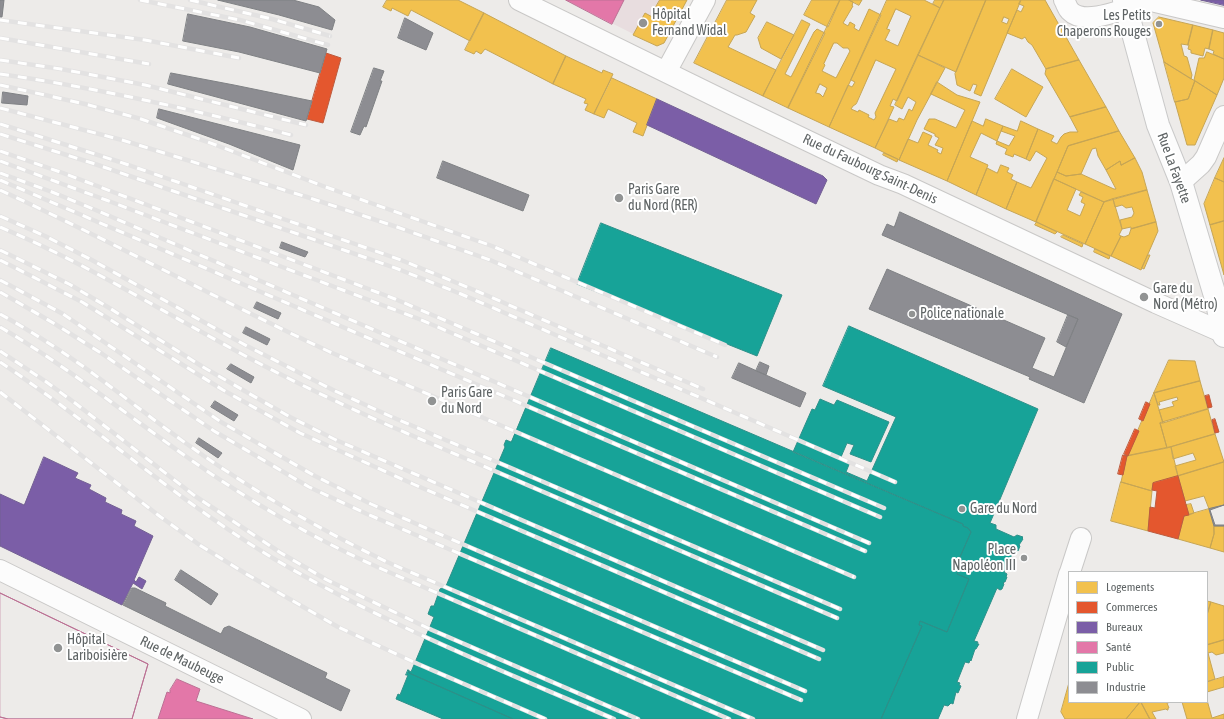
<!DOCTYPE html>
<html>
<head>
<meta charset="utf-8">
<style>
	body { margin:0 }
	#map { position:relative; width:1224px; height:719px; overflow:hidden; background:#edebe9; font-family:"Asap Condensed",sans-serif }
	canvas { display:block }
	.legend { position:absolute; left:1068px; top:571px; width:140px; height:132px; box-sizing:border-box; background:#fff; border:1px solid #bfc1c1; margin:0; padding:5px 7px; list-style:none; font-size:12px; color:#5f6465 }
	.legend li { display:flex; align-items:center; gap:8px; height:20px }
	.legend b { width:20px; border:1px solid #bfc1c1 }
</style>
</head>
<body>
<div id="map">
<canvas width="1224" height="719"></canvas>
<ul class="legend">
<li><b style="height:11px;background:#f2c14e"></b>Logements</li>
<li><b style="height:11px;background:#e4572e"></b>Commerces</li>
<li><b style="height:11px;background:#7b5ea7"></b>Bureaux</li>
<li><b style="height:11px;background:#e377a8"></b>Santé</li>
<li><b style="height:11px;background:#17a398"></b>Public</li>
<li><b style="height:11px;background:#8d8d92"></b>Industrie</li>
</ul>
</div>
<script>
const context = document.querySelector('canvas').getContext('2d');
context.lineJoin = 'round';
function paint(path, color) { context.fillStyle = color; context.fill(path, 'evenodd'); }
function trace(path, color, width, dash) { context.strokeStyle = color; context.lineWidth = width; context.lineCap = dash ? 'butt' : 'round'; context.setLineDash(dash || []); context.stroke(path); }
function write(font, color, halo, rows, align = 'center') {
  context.font = font + ' "Asap Condensed",sans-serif'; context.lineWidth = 4; context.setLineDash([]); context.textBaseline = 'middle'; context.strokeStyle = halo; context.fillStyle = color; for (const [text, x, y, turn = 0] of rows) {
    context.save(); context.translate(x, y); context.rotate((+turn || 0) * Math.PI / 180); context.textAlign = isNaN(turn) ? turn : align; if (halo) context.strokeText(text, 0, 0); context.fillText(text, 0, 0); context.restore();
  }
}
const medical = new Path2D(`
	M566,0H687L664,43L657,46Z`);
const homes = new Path2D(`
	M387,0H458L484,13L470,41L411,10L408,16L392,8L391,11L383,7Z
	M660,0H687L664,43L657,46L633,35L645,13L656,19L658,15L653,12Z
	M727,0H757L750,13L755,16L746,32L737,35H735L728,47L776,70L763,96L694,63Z
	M812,0H840L828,27L804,15Z
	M840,0H849L853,2L852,6H853L843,23L848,26L850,22L855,25L854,28L859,31L869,9L881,15L829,127L788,108ZM834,43H837L843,48H848L850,51L836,78L822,71L825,65L824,64ZM820,84L827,88L823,97L820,94L816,93Z
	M849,0H862L859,5Z
	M887,0H924L940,8L897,101L893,99L890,106L894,107L875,148L829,127L848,85L852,87L855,82L851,80ZM896,9L911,16L898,46L885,40L890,30L887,29ZM876,60L896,69L875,113L876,117L874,120L868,117L869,115L859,110L858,112L851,109L853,106L856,104Z
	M935,0H944L940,8L933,4Z
	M944,0H986L956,72L918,55Z
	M986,0H1021L981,96L974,93L977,85L973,84L970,91L957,85L955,74ZM1004,17L1009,19L1007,24L1002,22Z
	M1021,0H1045L1079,60L1046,69L1032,45L1028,42L1025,37L1022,39L1007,33L1017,10L1021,12L1024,6L1019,4Z
	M484,13L566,56L553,84L485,49L481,54L476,51L474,54L465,50Z
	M1159,17L1193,25L1188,45L1181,44L1184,56L1187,57L1192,75L1191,79L1164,62L1153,23Z
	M802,20L810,24L785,74L791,77L814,32L817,29L825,33L788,108L763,96Z
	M767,22L794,35L781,59L761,48L758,38Z
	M1193,25L1213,30L1209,49L1205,48L1203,56L1191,53V50L1188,49L1189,45H1188Z
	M1213,30L1224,33V59L1213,54L1214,51L1209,49Z
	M1207,52L1224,59V78L1217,95L1194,80L1199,58H1204Z
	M918,55L945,68L917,120L899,160L875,148L889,119L897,122L899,118L904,120L909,109L912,111L916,102L908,97L902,109L895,105Z
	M566,56L602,73L603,70L613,74L594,114L585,110L588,104L584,103L586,99L553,84Z
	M1079,60L1106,107L1070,117L1045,74L1046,69Z
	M1164,62L1195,81L1188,99L1175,102Z
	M1012,69L1043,87L1026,117L995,99Z
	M612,78L657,99L643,136L633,132L637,123L608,109L604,118L594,114Z
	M1195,81L1217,95L1195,145H1187L1175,102L1188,99Z
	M937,82L957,95L980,102L947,181L899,160L908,139L918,143L923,132L932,136L928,145L938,150L937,152L941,154L943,148L935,145L939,138L935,136V134L924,129L929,119H935L956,128L965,110L931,94Z
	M1106,107L1119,131L1068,146L1036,222L1006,209L1017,182L1031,188L1047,158L1036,151L1030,161L1026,159L1038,129L1054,136L1051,141L1057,144L1061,137L1064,134L1070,132H1078L1070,117Z
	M986,119L1003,126L997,141L981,133L970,157L988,165L976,195L947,181L972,121L983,126Z
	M1021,121L1038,129L1026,159L1014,154L1013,157L1005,154L1007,149L996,144L997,141L1009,146L1015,136L1001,131L1003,126L1017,131Z
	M1119,131L1135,158L1121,165L1120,161L1106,170L1098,156L1096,148L1092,149L1081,174L1066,176L1057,172L1068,146Z
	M884,153L898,159L897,162L883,155Z
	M1135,158L1142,172L1147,190L1104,202L1054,179L1057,172L1066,176L1081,174L1114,189H1116L1106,170L1120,161L1121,165Z
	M1224,158V182L1215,178Z
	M1001,165L1009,168L1007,172L1013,175L1011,179L1017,182L1006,209L976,195L987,168L997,173Z
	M1215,178L1224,182V221L1210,225L1204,204Z
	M1054,179L1076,189L1067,210L1080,216L1085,204L1081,202L1083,197L1079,195L1081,192L1104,202L1085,244L1036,222Z
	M1147,190L1156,222L1131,229V227L1122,229L1120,220L1132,217L1134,213L1132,207L1126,208L1122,205L1115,207L1113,199Z
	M1113,199L1122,229L1119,235L1121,236L1111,256L1085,244L1104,202Z
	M1224,221V275L1210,225Z
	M1037,222L1057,232L1055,234L1035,225Z
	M1156,222L1158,231L1141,270L1111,256L1121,236L1124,237L1129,235L1131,229Z
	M1063,235L1083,244L1082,247L1061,237Z
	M1095,249L1110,256L1109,259L1094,252Z
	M1148,255H1150L1144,269L1142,268Z
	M1169,360L1195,361L1200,381L1154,393Z
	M1200,381L1208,409L1163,423L1159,410L1174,406L1172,402L1178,400L1177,397L1159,402L1160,405H1158L1154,393Z
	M1154,393L1163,423H1160L1167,448L1127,456Z
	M1208,409L1215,434L1167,448L1160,423Z
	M1215,434L1224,462L1178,476L1175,466L1196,460L1193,453L1173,459L1171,447Z
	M1171,447L1178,476L1153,483L1152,491L1121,482L1127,456Z
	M1224,462V505L1209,509L1204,496L1185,501L1178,476Z
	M1121,482L1152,491L1148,531L1111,521Z
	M1191,504L1194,513L1189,515L1186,505Z
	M1209,509L1214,526V534L1210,548L1178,539L1184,516Z
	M1214,526H1224V552L1210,548L1214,534Z
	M1207,601L1211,602L1207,615Z
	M1211,602L1224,606V640L1207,645V615Z
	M1224,640V653L1216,655L1212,652L1208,653L1215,679L1207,682V645Z
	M1224,677V687L1207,692V682Z
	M1069,683V702H1140L1126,719H1065L1061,712Z
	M1207,700L1212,718L1224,714V719H1187L1182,702H1207Z
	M1141,702H1172L1167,703L1169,708H1168V710H1167L1166,709L1152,712L1156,719H1150Z
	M1141,702L1150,719H1126L1140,702Z`);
const shops = new Path2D(`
	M326,53L341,58L323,123L307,119Z
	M1209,395L1212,407L1208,408L1205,396Z
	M1146,402L1150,404L1143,421L1139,419Z
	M1215,419L1219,432L1215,433L1212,420Z
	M1135,429L1139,431L1128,456L1124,454Z
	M1123,455L1127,456L1123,475L1118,474Z
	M1178,476L1189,515L1184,516L1178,539L1148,531L1150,507L1155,508L1157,491L1152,490L1153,483Z
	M975,492L989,498L983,512L969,506Z`);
const offices = new Path2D(`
	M1201,0H1224V5Z
	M657,99L823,176L827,180L816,204L647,125Z
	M44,457L78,473L75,478L91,485L89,489L106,498L105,502L122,510L121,514L136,521L134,526L153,536L134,580L136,582L139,577L146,581L142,589L133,583L122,605L0,546V494L24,505Z`);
const health = new Path2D(`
	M566,0H624L612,24Z
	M0,593L148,664L132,719H8L0,717Z
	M0,593L148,664L132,719H8L0,717Z
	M177,679L200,689L196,701L253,719H158L167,692L170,693V690Z`);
const public = new Path2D(`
	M601,223L782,295L757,356L577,284Z
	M849,326L1038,409L990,523L996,525V529L1014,537L1017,535L1023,537L1022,538L1023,539L1019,545L1020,546L1018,551L1017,550L1016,553L1013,552L1004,572L1007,574L1006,577H1007L1005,582H1004L1003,583L1004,584L1002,589L1000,590L997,588L981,625L974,641L978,642L977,644H979L976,649H975L971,661L970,660L969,663L965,662L957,682L960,683L959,685L961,686L958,693L956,692L953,704L951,703L948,706L944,705L938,719H881L922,626L919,625L920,621L947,632L969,579L957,574L962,562L960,557L971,532L968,528L963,526V524L793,452L812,409L815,410L820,399L834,405L837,400L889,422L871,462L850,454L854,445L847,443L841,457L850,462L846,472L867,481L896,417L823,386Z
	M551,348L963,524V526L968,528L971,532L960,557L962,562L957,574L969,579L947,632L920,621L919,625L922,626L881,719H513L409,673L408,670L411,672L434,617L428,614L431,606H434L440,589L446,586L505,447L504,445L506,440L511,442Z
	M408,670L409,673L513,719H443L396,699L398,694L400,695L408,675H406Z`);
const industry = new Path2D(`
	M0,0H4L2,17H0Z
	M218,0H293L319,7L335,20L332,30L279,15Z
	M188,14L250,27L327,49L320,73L239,52L183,41Z
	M405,18L433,33L426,50L398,38Z
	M374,68L384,71L380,81H382L366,127L364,126L360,135L351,132Z
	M171,73L234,85L312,101L306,121L168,84Z
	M3,92L28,96L27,105L2,103Z
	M159,109L300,145L293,170L229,144L157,118Z
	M443,161L529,195L523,211L437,178Z
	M900,212L1122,314L1084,403L1029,379L1030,377L869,309L887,269L1045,338L1032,368L1054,377L1078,319L882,235L887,224L894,227Z
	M282,242L308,252L305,257L280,248Z
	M257,302L281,313L278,319L254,308Z
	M1068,315L1078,319L1066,347L1057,342Z
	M246,327L270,339L267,345L243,333Z
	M760,362L769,366L766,375L756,371Z
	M739,363L806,393L800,407L732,378Z
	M231,364L254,377L251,383L227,369Z
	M215,401L238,415L234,421L211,407Z
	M199,438L222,453L218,458L196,443Z
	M1224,505L1210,510L1215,525H1224V526H1214L1209,509Z
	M181,570L218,594L211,605L175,580Z
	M132,588H135L166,603L165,606L221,634L224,628L229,626L327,673L325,678L350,690L341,711L123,605Z`);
const street = new Path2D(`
	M519,0L731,104L879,175L903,184L1156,303L1224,333
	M1064,0C1066,3 1067,8 1070,11C1086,28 1132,5 1151,1L1224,18
	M666,72L705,0
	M1181,182L1201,164L1206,157L1224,116
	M0,570L301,719
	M1070,572L1081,538
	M1027,719L1069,574`);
const secondary = new Path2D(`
	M1124,0L1158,125L1181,182L1216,299L1224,336`);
const rail = new Path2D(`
	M140,0L240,20L328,45
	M190,0L272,19L330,36
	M0,20L145,40L239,58
	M0,38L149,64
	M0,60L61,69L145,85L306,125
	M0,74C98,88 195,110 291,135
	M0,85L85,104L141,119L208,142L323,186L492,246L725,345
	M0,108L122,140L307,197L397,227L490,260L717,357
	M0,124L120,162L401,260L479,292L703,389
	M0,134L92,163L321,242L398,269L461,294L895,482
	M0,151L63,173L395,299L884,508
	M0,161L106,200L419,319L880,517
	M0,173L52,192L98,211L869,543
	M0,180L865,551
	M0,190C111,241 219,300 330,352L854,577
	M0,216L45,236L90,259L247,346L335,391L392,417L840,609
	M0,227C84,262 161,311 240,353C289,380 339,403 390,426L837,618
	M0,250L69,284L111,309L203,367L290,417L336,440L823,650
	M0,260L82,302L223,390L300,433L413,484L819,659
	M0,280L63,314L221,422L315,476L371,504L467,546L805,691
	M0,292L55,324L101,353L214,431L309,487L367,514L801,700
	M0,314C29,330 57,348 84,367C124,396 163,428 204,456C262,496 323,531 387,562L753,719
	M0,327C66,366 122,411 184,455C247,500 314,539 384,570L729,719
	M0,351L45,381L75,403L195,496L281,553L327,580L432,630L638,719
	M0,362C93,424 175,499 271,557C380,622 498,669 614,719
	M0,392L158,515L201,546L248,575L338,627L418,664L545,719`);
const markers = [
	[643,23,5,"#919393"],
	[1159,24,4,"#919393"],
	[619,198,5,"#919393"],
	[1144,297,5,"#919393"],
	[912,314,4,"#919393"],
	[432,401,5,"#919393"],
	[962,509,4,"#919393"],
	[1024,558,4,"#919393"],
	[58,648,5,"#919393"]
];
const poiNames = [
	["Hôpital",652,15],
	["Fernand Widal",652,31],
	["Les Petits",1151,16,"right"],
	["Chaperons Rouges",1151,32,"right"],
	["Paris Gare",628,190],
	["du Nord (RER)",628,206],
	["Gare du",1153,289],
	["Nord (Métro)",1153,305],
	["Police nationale",920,314],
	["Paris Gare",441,393],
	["du Nord",441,409],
	["Gare du Nord",970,509],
	["Place",1016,550,"right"],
	["Napoléon III",1016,566,"right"],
	["Hôpital",67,640],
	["Lariboisière",67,656]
];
const streetNames = [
	["Rue La Fayette",1174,168,70],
	["Rue du Faubourg Saint-Denis",870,169,25],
	["Rue de Maubeuge",182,660,26]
];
paint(medical, '#e8dddf');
paint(homes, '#f2c14e');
trace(homes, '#c6a555', 1);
paint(shops, '#e4572e');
trace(shops, '#bc5b3e', 1);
paint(offices, '#7b5ea7');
trace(offices, '#736093', 1);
paint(health, '#e377a8');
trace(health, '#bb7194', 1);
paint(public, '#17a398');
trace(public, '#2d9089', 1);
paint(industry, '#8d8d92');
trace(industry, '#7f8184', 1);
trace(street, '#c9c8c7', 22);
trace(secondary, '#c9c9c9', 24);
trace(street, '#fcfcfc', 20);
trace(secondary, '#fcfcfc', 22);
trace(rail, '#e3e2e2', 4.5);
trace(rail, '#fff', 3, [9]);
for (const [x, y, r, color] of markers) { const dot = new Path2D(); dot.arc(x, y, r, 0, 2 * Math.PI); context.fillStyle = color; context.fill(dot); trace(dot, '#fff', 1.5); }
write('14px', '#5f6465', '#fff', poiNames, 'left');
write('14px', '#5f6465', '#fff', streetNames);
</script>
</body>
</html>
